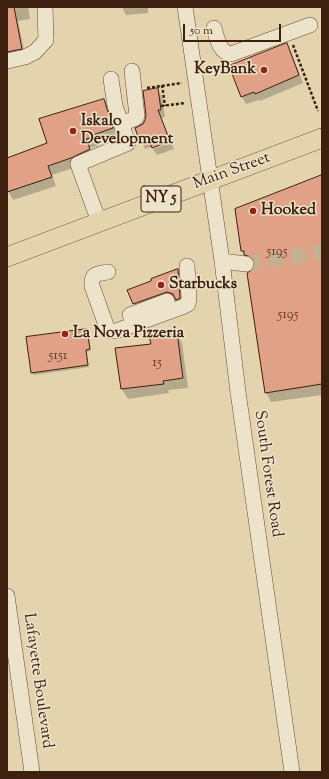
<!DOCTYPE html>
<html>
<head>
<meta charset="utf-8">
<style>
	body { margin:0 }
	#map { position:relative; width:329px; height:779px; overflow:hidden; background:#e3d4ae; font-family:"Sorts Mill Goudy",serif }
	canvas { display:block }
	.frame { position:absolute; inset:0; border:8px solid #3d2010; pointer-events:none }
	.scale { position:absolute; left:183px; top:24px; width:98px; height:18px; box-sizing:border-box; border:2px solid #3d2010; border-top:0; padding-left:5px; font-size:12px; line-height:14px; white-space:nowrap; color:#3d2010; -webkit-text-stroke:3px #ede3ca; paint-order:stroke }
</style>
</head>
<body>
<div id="map">
<canvas width="329" height="779"></canvas>
<div class="frame"></div>
<div class="scale">50 m</div>
</div>
<script>
const context = document.querySelector('canvas').getContext('2d');
context.lineJoin = 'round';
function paint(path, color) { context.fillStyle = color; context.fill(path, 'evenodd'); }
function trace(path, color, width, dash) { context.strokeStyle = color; context.lineWidth = width; context.lineCap = dash ? 'butt' : 'round'; context.setLineDash(dash || []); context.stroke(path); }
function write(font, color, halo, rows, align = 'center') {
  context.font = font + ' "Sorts Mill Goudy",serif'; context.lineWidth = 3; context.setLineDash([]); context.textBaseline = 'middle'; context.strokeStyle = halo; context.fillStyle = color; for (const [text, x, y, turn = 0] of rows) {
    context.save(); context.translate(x, y); context.rotate((+turn || 0) * Math.PI / 180); context.textAlign = isNaN(turn) ? turn : align; if (halo) context.strokeText(text, 0, 0); context.fillText(text, 0, 0); context.restore();
  }
}
const shadow = new Path2D(`
	M7,7H28L30,19L18,21L25,55L7,60Z
	M122,7H148V13L126,15Z
	M287,44L291,52L303,83L260,101L259,100L246,104L242,97L230,66Z
	M157,89L162,97L165,117L161,118L170,140L145,149L141,141L144,124Z
	M104,100L109,109L117,137L97,144L98,146L90,148L94,159L76,167L52,175L56,186L13,200L8,191L7,186V159L48,143Z
	M171,142L174,149L157,155L153,149Z
	M322,176V395L271,402L266,392L254,270L256,266L251,264L242,251Z
	M178,270L182,277L184,306L172,299L138,311L128,290L152,282Z
	M87,330L91,351L86,352L89,367L34,375L32,373Z
	M177,333L182,343L188,388L168,390L169,393L128,399L122,389L117,349L152,344Z`);
const building = new Path2D(`
	M7,7H14L22,49L7,52Z
	M287,43L299,75L255,94L254,92L241,97L229,66Z
	M158,88L161,110H158L170,141L152,148L148,138L140,142L135,128L143,124L145,120L146,115L143,91Z
	M104,99L113,128L93,135V137L86,139L90,149L71,158L48,166L52,177L7,192V158L47,143L39,119Z
	M322,175V384L265,393L247,273L253,269L255,265L254,261L251,257L244,255V251H241L235,209Z
	M178,269L180,298L176,300L173,294L167,292L133,304L127,290L151,281V279Z
	M87,329L90,349L86,350L88,365L31,373L26,337Z
	M177,332L183,378L163,381L164,384L121,389L115,348L151,344L149,336Z`);
const minorTunnel = new Path2D(`
	M246,264L322,252`);
const path = new Path2D(`
	M293,45L318,111
	M162,85L165,106
	M147,88L182,83
	M161,106L185,103`);
const minor = new Path2D(`
	M185,7L222,261L238,392L292,772
	M214,28C217,38 219,52 231,54L310,25
	M7,61L25,57L35,52L46,40L45,7
	M121,124L136,118L137,116L132,71
	M99,222L78,164L128,143L115,106L111,79
	M222,261L246,264
	M108,272C97,274 91,273 92,286L107,328L111,331H116L182,307L188,304L189,298L187,266
	M130,315L167,301
	M7,596L32,772`);
const major = new Path2D(`
	M7,257L322,138`);
const markers = [
	[264,70,4,"#8f2418"],
	[73,131,4,"#8f2418"],
	[253,211,4,"#8f2418"],
	[161,285,4,"#8f2418"],
	[65,334,4,"#8f2418"]
];
const numberNames = [
	["5195",277,253],
	["5195",288,316],
	["5151",58,357],
	["15",157,364]
];
const shields = [
	[161,199,40]
];
const shieldNames = [
	["NY 5",161,199]
];
const poiNames = [
	["KeyBank",256,70,"right"],
	["Iskalo",81,122],
	["Development",81,140],
	["Hooked",261,211],
	["Starbucks",169,285],
	["La Nova Pizzeria",73,334]
];
const streetNames = [
	["Main Street",232,172,-20],
	["South Forest Road",267,474,82],
	["Lafayette Boulevard",37,681,82]
];
paint(shadow, '#0003');
paint(building, '#e1a187');
trace(building, '#3d2010', 1);
trace(minorTunnel, '#c2b08e', 15, [15, 8]);
trace(minor, '#664d38', 16);
trace(major, '#3d2010', 20);
trace(path, '#3d2010', 2.5, [3, 2]);
trace(minor, '#ede3ca', 15);
trace(major, '#e3d4ae', 19);
for (const [x, y, r, color] of markers) { const dot = new Path2D(); dot.arc(x, y, r, 0, 2 * Math.PI); context.fillStyle = color; context.fill(dot); trace(dot, '#ede3ca', 1.5); }
write('14px', '#66402e', null, numberNames);
for (const [x, y, w] of shields) { const box = new Path2D(); box.roundRect(x - w / 2, y - 13, w, 26, 3); context.fillStyle = '#ede3ca'; context.fill(box); trace(box, '#3d2010', 1); }
write('bold 15px', '#3d2010', null, shieldNames);
write('bold 16px', '#3d2010', '#ede3ca', poiNames, 'left');
write('16px', '#3d2010', '#ede3ca', streetNames);
</script>
</body>
</html>
